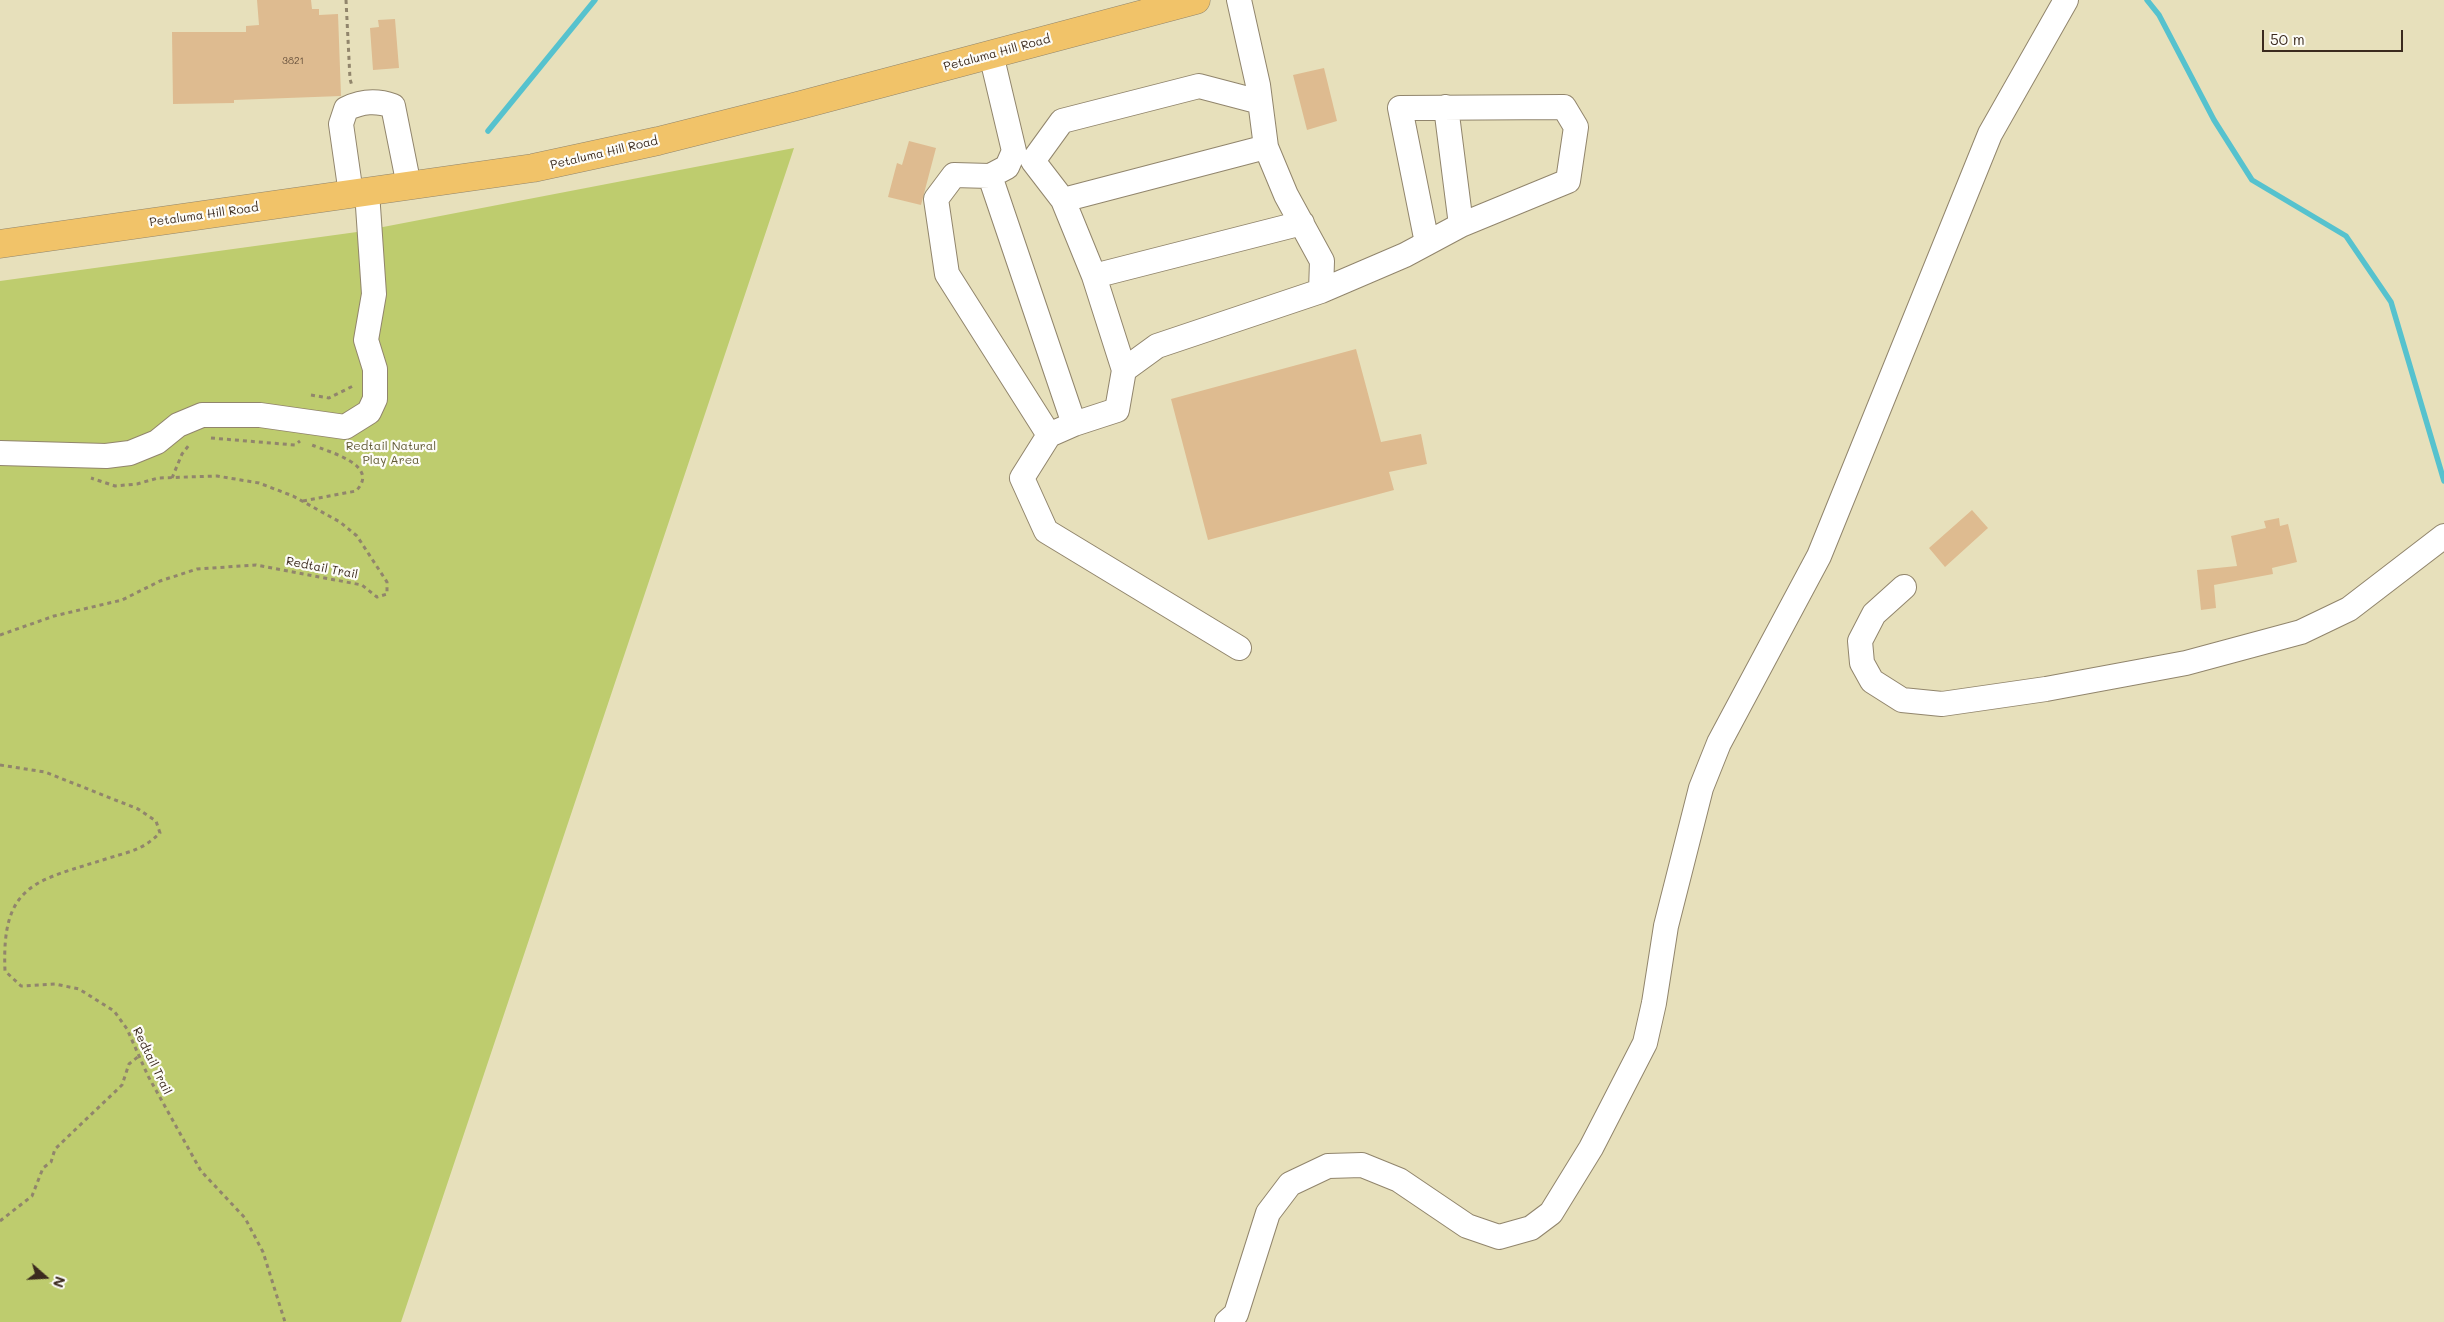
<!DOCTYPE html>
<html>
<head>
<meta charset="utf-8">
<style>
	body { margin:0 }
	#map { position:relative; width:2444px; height:1322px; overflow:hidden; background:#e7e0bb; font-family:Mali,sans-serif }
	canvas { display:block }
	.north { position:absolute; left:20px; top:1252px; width:50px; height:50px; -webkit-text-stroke:4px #fdfcf7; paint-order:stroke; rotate:109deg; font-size:14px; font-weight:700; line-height:20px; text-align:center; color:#3b2a1e }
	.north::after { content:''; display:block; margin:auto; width:18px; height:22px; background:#3b2a1e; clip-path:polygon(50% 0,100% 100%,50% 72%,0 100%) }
	.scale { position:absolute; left:2262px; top:30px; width:141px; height:22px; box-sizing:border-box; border:2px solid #3b2a1e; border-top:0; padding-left:6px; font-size:15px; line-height:18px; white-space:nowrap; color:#3b2a1e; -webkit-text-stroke:4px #fdfcf7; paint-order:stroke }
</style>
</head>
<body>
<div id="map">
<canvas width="2444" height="1322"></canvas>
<div class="north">N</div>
<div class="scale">50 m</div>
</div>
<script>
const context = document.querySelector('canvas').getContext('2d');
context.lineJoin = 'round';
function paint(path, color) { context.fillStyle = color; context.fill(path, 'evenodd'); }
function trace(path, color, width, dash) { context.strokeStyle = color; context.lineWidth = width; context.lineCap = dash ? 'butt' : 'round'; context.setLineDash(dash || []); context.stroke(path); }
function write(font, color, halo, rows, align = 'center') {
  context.font = font + ' Mali,sans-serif'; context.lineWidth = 4.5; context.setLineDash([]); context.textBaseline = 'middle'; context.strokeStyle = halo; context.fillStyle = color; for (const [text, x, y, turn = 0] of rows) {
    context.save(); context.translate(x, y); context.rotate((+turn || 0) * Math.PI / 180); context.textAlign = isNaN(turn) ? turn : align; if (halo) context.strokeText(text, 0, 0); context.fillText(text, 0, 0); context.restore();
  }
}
const green = new Path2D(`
	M794,148L401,1322H0V281L357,232Z`);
const stream = new Path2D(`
	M2147,0L2159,15L2214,120L2252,180L2346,236L2391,302L2444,481
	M488,131L595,0`);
const building = new Path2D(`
	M257,0H311L312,9H319V15L338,14L341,96L234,100V103L173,104L172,32H246V26L259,25Z
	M395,19L399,68L373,70L370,28L379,27L378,20Z
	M1324,68L1337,121L1307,130L1293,75Z
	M909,141L936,148L921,205L888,197L897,163L902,165Z
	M1356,349L1381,442L1421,434L1427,464L1389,472L1394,490L1208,540L1171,399Z
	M1972,510L1988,528L1945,567L1929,548Z
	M2279,518L2280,526L2288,524L2297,562L2272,568L2273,574L2214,585L2216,608L2201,610L2197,570L2237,566L2231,536L2266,528L2264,521Z`);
const path = new Path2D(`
	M346,0L350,79L352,86
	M311,395L329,398L355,385
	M211,438L295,445L300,441
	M172,478L182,454L189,445
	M303,501L356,491C381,465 329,452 312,445
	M0,635L54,616L122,600L160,581L197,569L256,565L362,585L377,597L387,594V582L357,536L340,522L293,496L259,483L217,476L158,478L137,484L115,486L91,478
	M0,765L45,772L138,809L156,821L160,833C142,850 132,851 109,858C37,881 1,882 5,971L21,986L55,984L79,989L114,1011L127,1029L148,1076L201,1171L245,1218L263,1252L285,1322
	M0,1221L32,1196L43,1168L51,1162L55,1149L122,1085L129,1064L139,1056`);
const minor = new Path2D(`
	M991,54L1014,151L1007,167L990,176L954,175L936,199L947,274L1049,435L1074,424L1117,410L1124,370L1157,346L1321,291L1322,261L1286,195L1266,147L1258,85L1239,0
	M1446,107L1461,225
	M1266,147L1063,200L1094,276L1302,223
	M990,176L1074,424
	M351,194L341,124L346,109C362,101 376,100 393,106L409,186
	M1063,200L1033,161L1062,121L1199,86L1260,102
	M1094,276L1124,370
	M1321,291L1405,255L1461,225L1568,181L1576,127L1564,107L1400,108L1427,243
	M1049,435L1022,478L1046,531L1239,648
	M0,453L106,456L130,453L157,442L178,425L202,415H260L345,427L369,412L375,399V369L366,340L374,294L367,192
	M1904,587L1874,614L1860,641L1862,663L1872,681L1902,700L1942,704L2046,689L2186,663L2301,632L2349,609L2444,536
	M1227,1322L1236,1314L1268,1213L1290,1184L1328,1166L1362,1165L1399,1180L1467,1226L1499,1237L1531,1228L1551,1213L1591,1148L1645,1043L1654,1003L1666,926L1701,788L1719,743L1819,556L1990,134L2066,0`);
const major = new Path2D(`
	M0,244L533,168L658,141L797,106L1196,0`);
const numberNames = [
	["3821",293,61]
];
const streetNames = [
	["Petaluma Hill Road",997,53,-15],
	["Petaluma Hill Road",604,153,-13],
	["Petaluma Hill Road",204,215,-8],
	["Redtail Trail",322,568,11],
	["Redtail Trail",152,1061,64]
];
const parkNames = [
	["Redtail Natural",391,446],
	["Play Area",391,460]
];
paint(green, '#becc6e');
trace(stream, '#56c2ce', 5.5);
paint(building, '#debb90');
trace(minor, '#91856c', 26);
trace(major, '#91856c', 29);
trace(path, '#91856c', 3, [4, 4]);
trace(minor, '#fff', 24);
trace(major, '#f1c369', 28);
write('10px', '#644e3a', null, numberNames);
write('12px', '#3b2a1e', '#fdfcf7', streetNames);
write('12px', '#625b36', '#fdfcf7', parkNames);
</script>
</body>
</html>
